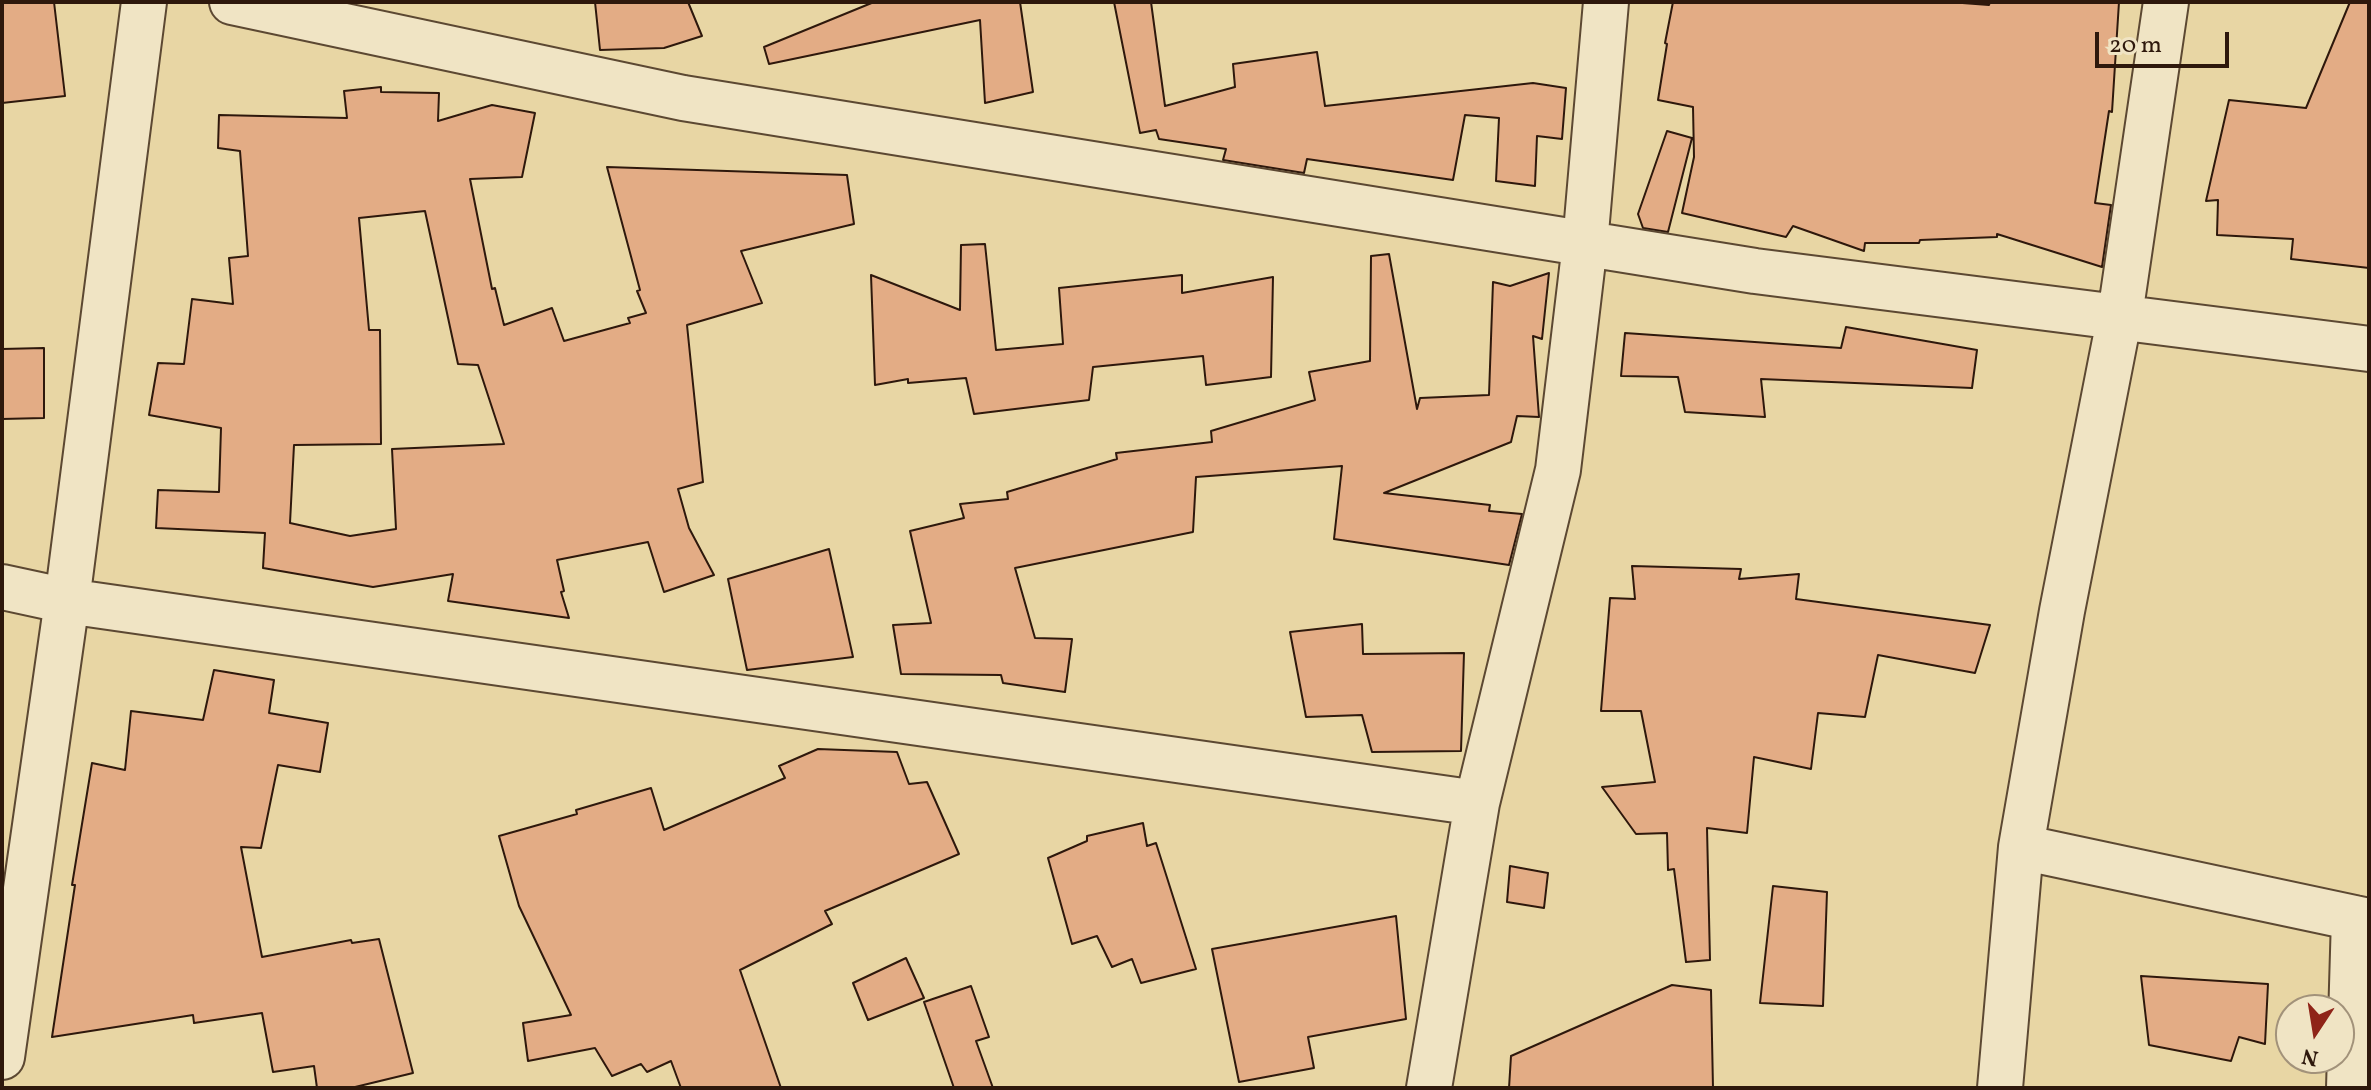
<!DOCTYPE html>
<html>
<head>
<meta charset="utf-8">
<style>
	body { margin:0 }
	#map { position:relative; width:2371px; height:1090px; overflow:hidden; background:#e8d6a4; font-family:Vollkorn,serif }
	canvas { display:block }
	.frame { position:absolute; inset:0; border:4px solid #2e180c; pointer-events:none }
	.north { position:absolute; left:2275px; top:994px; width:80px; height:80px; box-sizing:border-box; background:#f0e4c4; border:2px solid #a2927a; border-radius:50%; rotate:192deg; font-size:22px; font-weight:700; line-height:32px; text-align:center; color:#2e180c }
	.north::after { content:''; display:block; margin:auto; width:28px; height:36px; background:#8f2418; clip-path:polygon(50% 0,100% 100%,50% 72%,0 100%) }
	.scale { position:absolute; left:2095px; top:32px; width:134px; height:36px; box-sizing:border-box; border:4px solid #2e180c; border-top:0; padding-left:10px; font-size:24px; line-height:28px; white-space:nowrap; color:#2e180c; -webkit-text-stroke:6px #f0e4c4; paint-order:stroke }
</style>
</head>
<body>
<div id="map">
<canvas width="2371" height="1090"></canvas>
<div class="frame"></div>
<div class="north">N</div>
<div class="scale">20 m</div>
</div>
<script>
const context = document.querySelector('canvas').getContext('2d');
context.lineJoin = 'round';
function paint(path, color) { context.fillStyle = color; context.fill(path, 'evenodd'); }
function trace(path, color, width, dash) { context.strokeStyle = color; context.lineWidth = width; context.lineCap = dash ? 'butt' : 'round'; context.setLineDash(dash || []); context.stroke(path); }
const building = new Path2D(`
	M2,2H54L65,96L2,103Z
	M595,2H688L702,36L664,48L600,50Z
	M874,2H1020L1033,92L985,103L980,20L769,64L764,47Z
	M1114,2H1151L1165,106L1235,87L1233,64L1317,52L1325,106L1533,83L1566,88L1562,139L1537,136L1535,186L1496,181L1499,118L1465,115L1453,180L1307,159L1304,173L1223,160L1226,149L1159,139L1156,130L1140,133Z
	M1673,2H1949L1989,5L1990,2H2119L2112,112L2109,111L2095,203L2111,205L2102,267L1997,234V237L1920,240L1919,243H1865L1864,251L1793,226L1786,237L1682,213L1694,157L1693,107L1658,100L1667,44L1665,43Z
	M2350,2H2369V268L2291,259L2293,239L2217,235L2218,200L2206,201L2229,100L2306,108Z
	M381,87V92L439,93L438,121L492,105L535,113L522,177L470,179L492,289L495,288L504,325L552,308L564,341L630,323L628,318L646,313L637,291L640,290L607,167L847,175L854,224L741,251L762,303L687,325L703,482L678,489L689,528L714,575L664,592L648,542L557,560L564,591L561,592L569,618L448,601L453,574L373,587L263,568L265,533L156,528L158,490L219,492L221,428L149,415L158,363L184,364L192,299L233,304L229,258L248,256L240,151L218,148L219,115L347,118L344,91ZM425,211L458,364L478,365L504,444L392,449L396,529L350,536L290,523L294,445L381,444L380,330H369L359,218Z
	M1667,131L1692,138L1668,232L1643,228L1638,214Z
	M985,244L996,350L1063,344L1059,288L1182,275V293L1273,277L1271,377L1206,385L1203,356L1093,367L1089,400L974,414L966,378L908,383V379L875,385L871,275L960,310L961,245Z
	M1389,254L1417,409L1420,398L1489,395L1493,282L1510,286L1549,273L1542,339L1533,336L1539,417L1517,416L1511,442L1384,493L1490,505L1489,511L1522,514L1509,565L1334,539L1342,466L1196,477L1193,532L1015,568L1035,638L1072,639L1065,692L1003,683L1001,675L901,674L893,625L931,623L910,531L964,518L960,504L1008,499L1007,492L1117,459L1116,453L1212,442L1211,431L1315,400L1309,372L1370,361L1371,256Z
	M1846,327L1977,350L1972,388L1761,379L1765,417L1685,412L1678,377L1621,376L1625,333L1841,348Z
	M44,348V418L2,419V349Z
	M829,549L853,657L747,670L728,579Z
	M1632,566L1741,569L1739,579L1799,574L1796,599L1990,625L1975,673L1878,655L1865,717L1818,713L1811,769L1754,757L1747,833L1707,828L1710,960L1686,962L1674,869L1668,870L1667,833L1636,834L1602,787L1655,782L1641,711H1601L1610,598L1635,599Z
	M1362,624L1363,654L1464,653L1461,751L1372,752L1362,715L1306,717L1290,632Z
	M214,670L274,680L269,713L328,723L320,772L278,765L261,848L241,847L262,957L351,940L352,943L379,939L413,1073L351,1088H317L314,1066L273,1072L262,1013L194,1023L193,1015L52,1037L75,885H72L92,763L125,770L131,711L203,720Z
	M818,749L897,752L909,784L927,782L959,854L825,911L832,924L740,970L781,1088H681L671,1061L647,1072L641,1064L612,1076L595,1048L528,1061L523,1023L571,1015L519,906L499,836L577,814L576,810L651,788L664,830L785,778L779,766Z
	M1143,823L1147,846L1156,843L1196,969L1141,983L1132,959L1112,967L1097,936L1072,944L1048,858L1087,841V836Z
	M1510,866L1548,873L1544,908L1507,902Z
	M1773,886L1827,892L1823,1006L1760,1003Z
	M1396,916L1406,1019L1308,1037L1314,1068L1239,1082L1212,949Z
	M906,958L924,998L868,1020L853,983Z
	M2141,976L2268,984L2265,1044L2239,1037L2231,1061L2149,1045Z
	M1672,985L1711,990L1713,1088H1509L1511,1056Z
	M971,986L989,1037L976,1041L993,1088H954L924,1002Z`);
const minor = new Path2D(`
	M232,2L683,98L1755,271L2369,349
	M2,587L67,601L1477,803
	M2021,847L2369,921
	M2,1057L67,601L144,2
	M1429,1088L1477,803L1558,470L1585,244L1606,2
	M2000,1088L2021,847L2062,611L2120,315L2166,2
	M2349,1088L2354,918`);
paint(building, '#e3ac85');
trace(building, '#2e180c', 2);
trace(minor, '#5c4832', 48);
trace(minor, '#f0e4c4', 44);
</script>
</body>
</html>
